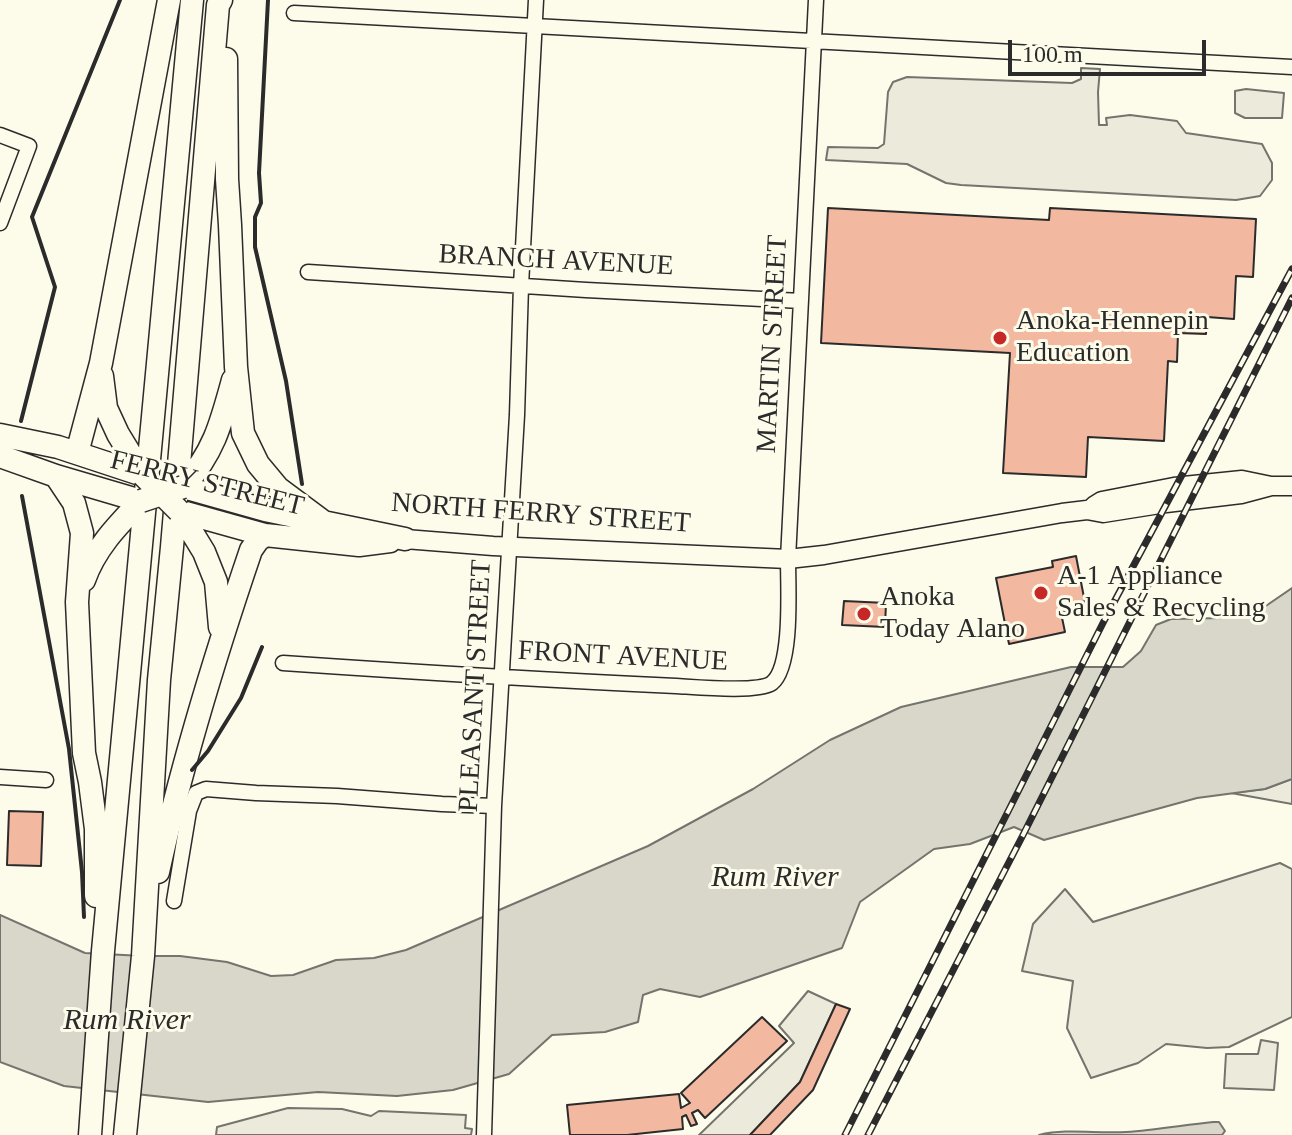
<!DOCTYPE html>
<html>
<head>
<meta charset="utf-8">
<style>
	body { margin:0 }
	#map { position:relative; width:1292px; height:1135px; overflow:hidden; background:#fdfbea; font-family:"Times New Roman",serif }
	canvas { display:block }
	.scale { position:absolute; left:1008px; top:40px; width:198px; height:36px; box-sizing:border-box; border:4px solid #2b2b2b; border-top:0; padding-left:10px; font-size:24px; line-height:28px; white-space:nowrap; color:#2b2b2b; -webkit-text-stroke:6px #fdfbea; paint-order:stroke }
</style>
</head>
<body>
<div id="map">
<canvas width="1292" height="1135"></canvas>
<div class="scale">100 m</div>
</div>
<script>
const context = document.querySelector('canvas').getContext('2d');
context.lineJoin = 'round';
function paint(path, color) { context.fillStyle = color; context.fill(path, 'evenodd'); }
function trace(path, color, width, dash) { context.strokeStyle = color; context.lineWidth = width; context.lineCap = dash ? 'butt' : 'round'; context.setLineDash(dash || []); context.stroke(path); }
function write(font, color, halo, rows, align = 'center') {
  context.font = font + ' "Times New Roman",serif'; context.lineWidth = 6; context.setLineDash([]); context.textBaseline = 'middle'; context.strokeStyle = halo; context.fillStyle = color; for (const [text, x, y, turn = 0] of rows) {
    context.save(); context.translate(x, y); context.rotate((+turn || 0) * Math.PI / 180); context.textAlign = isNaN(turn) ? turn : align; if (halo) context.strokeText(text, 0, 0); context.fillText(text, 0, 0); context.restore();
  }
}
const green = new Path2D(`
	M1246,89L1284,93L1282,118H1245L1235,113V91Z
	M1292,779V804L1231,793L1265,789Z
	M1280,863L1292,869V1017L1229,1047L1207,1048L1166,1044L1138,1063L1091,1078L1067,1028L1073,981L1022,971L1033,924L1065,889L1093,922Z
	M1261,1040L1278,1043L1274,1090L1224,1088L1226,1054H1258Z`);
const parking = new Path2D(`
	M1081,68L1100,69L1098,92L1099,125H1107L1106,118L1130,115L1177,121L1186,133L1262,144L1272,163V180L1260,196L1236,200L961,185L946,183L907,164L826,160L828,147L878,148L884,144L888,92L893,82L907,77L1072,83L1081,79Z
	M808,991L836,1004L800,1082L750,1135H699L794,1043L779,1026Z
	M288,1108L342,1109L371,1116L379,1111L466,1115L465,1128L472,1129L471,1135H216L217,1127Z`);
const water = new Path2D(`
	M1292,588V779L1265,789L1197,798L1044,840L1014,827L970,844L934,849L860,902L842,948L700,997L660,989L643,995L638,1022L605,1032L552,1035L509,1074L453,1090L397,1096L318,1092L208,1102L64,1086L0,1062V915L85,953L143,956H180L227,962L271,976L293,975L336,960L374,958L406,950L648,846L753,789L830,740L901,707L1071,667H1123L1141,651L1156,625L1171,619L1224,618L1257,612Z
	M1213,1122H1219L1225,1131L1222,1135H1039C1067,1128 1097,1134 1126,1132C1155,1130 1184,1125 1213,1122Z`);
const building = new Path2D(`
	M828,208L1049,220L1050,208L1256,219L1253,277L1236,276L1234,319L1207,317L1206,334L1178,333L1177,362L1168,361L1164,441L1088,437L1086,477L1003,473L1010,353L821,343Z
	M1076,556L1086,608L1061,613L1065,632L1009,644L996,578L1053,567L1052,561Z
	M844,601L886,603L885,627L842,625Z
	M9,811L43,812L41,866L7,865Z
	M836,1004L850,1009L813,1090L770,1135H750L800,1082Z
	M762,1017L787,1041L705,1118L698,1110L692,1113L697,1124L691,1126L686,1115L682,1117L683,1129L627,1135H570L567,1105L679,1094L681,1108L690,1103L681,1093Z`);
const minor = new Path2D(`
	M294,13L1292,67
	M0,135L29,146L0,223
	M308,272L586,290L801,301
	M283,663C414,672 545,680 676,686C695,687 759,693 772,683C793,666 788,587 788,559L816,0
	M0,777L46,780
	M174,901L189,811L196,793L206,789L256,793L337,796L442,804L494,806
	M484,1135L494,806L517,415L521,286L536,0`);
const major = new Path2D(`
	M1094,506L1102,501L1174,487L1242,480L1271,486H1292
	M405,539L493,546L788,559L824,555L1062,513L1087,510L1103,513L1166,503L1241,494L1271,486`);
const highway = new Path2D(`
	M226,59L227,179L230,225L236,367L243,433L258,464L278,488L325,523
	M102,376L106,408L118,434L143,475
	M233,380C221,424 214,452 183,487L265,510L405,539
	M0,435L58,447L143,475
	M77,453L101,363L169,0
	M0,456L56,476L141,501C118,525 95,548 84,580
	M56,476L74,503L82,533L77,602L84,753L90,782L96,829V896
	M179,511L265,535L359,545L390,541
	M179,511L204,552L216,582L220,627
	M158,872C182,763 215,656 251,550L258,540L265,535
	M90,1135L103,951L192,0
	M125,1135L143,956L159,680L172,547L218,5L221,0`);
const rail = new Path2D(`
	M845,1135L1105,619L1292,269
	M868,1135L1023,835L1292,298`);
const highwayBridge = new Path2D(`
	M143,475L179,511
	M141,501L183,487`);
const wall = new Path2D(`
	M268,0L259,173L261,203L255,217V247L286,381L302,484
	M21,421L55,287L32,217L120,0
	M22,496L69,749L82,872L84,917
	M192,770L208,751L241,698L262,647`);
const markers = [
	[1000,338,8,"#c62828"],
	[1041,593,8,"#c62828"],
	[864,614,8,"#c62828"]
];
const streetNames = [
	["BRANCH AVENUE",556,261,3],
	["MARTIN STREET",773,344,-87],
	["FERRY STREET",207,484,14],
	["NORTH FERRY STREET",541,514,4],
	["FRONT AVENUE",623,657,3],
	["PLEASANT STREET",476,686,-87]
];
const poiNames = [
	["Anoka-Hennepin",1016,322],
	["Education",1016,354],
	["A-1 Appliance",1057,577],
	["Sales & Recycling",1057,609],
	["Anoka",880,598],
	["Today Alano",880,630]
];
const waterNames = [
	["Rum River",775,878],
	["Rum River",127,1021]
];
paint(green, '#ecebdb');
trace(green, '#74746e', 2);
paint(parking, '#eceadb');
trace(parking, '#74746e', 2);
paint(water, '#d8d7c9');
trace(water, '#74746e', 2);
paint(building, '#f2b8a0');
trace(building, '#2b2b2b', 2);
trace(minor, '#2b2b2b', 17);
trace(major, '#2b2b2b', 21);
trace(highway, '#2b2b2b', 25);
trace(minor, '#fdfbea', 14);
trace(major, '#fdfbea', 18);
trace(highway, '#fdfbea', 22);
trace(rail, '#2b2b2b', 7);
trace(rail, '#fdfbea', 4, [12]);
trace(highwayBridge, '#2b2b2b', 25, []);
trace(highwayBridge, '#fdfbea', 22);
trace(wall, '#2b2b2b', 4);
for (const [x, y, r, color] of markers) { const dot = new Path2D(); dot.arc(x, y, r, 0, 2 * Math.PI); context.fillStyle = color; context.fill(dot); trace(dot, '#fdfbea', 3); }
write('28px', '#2b2b2b', '#fdfbea', streetNames);
write('28px', '#2b2b2b', '#fdfbea', poiNames, 'left');
write('italic 30px', '#2b2b2b', '#fdfbea', waterNames);
</script>
</body>
</html>
